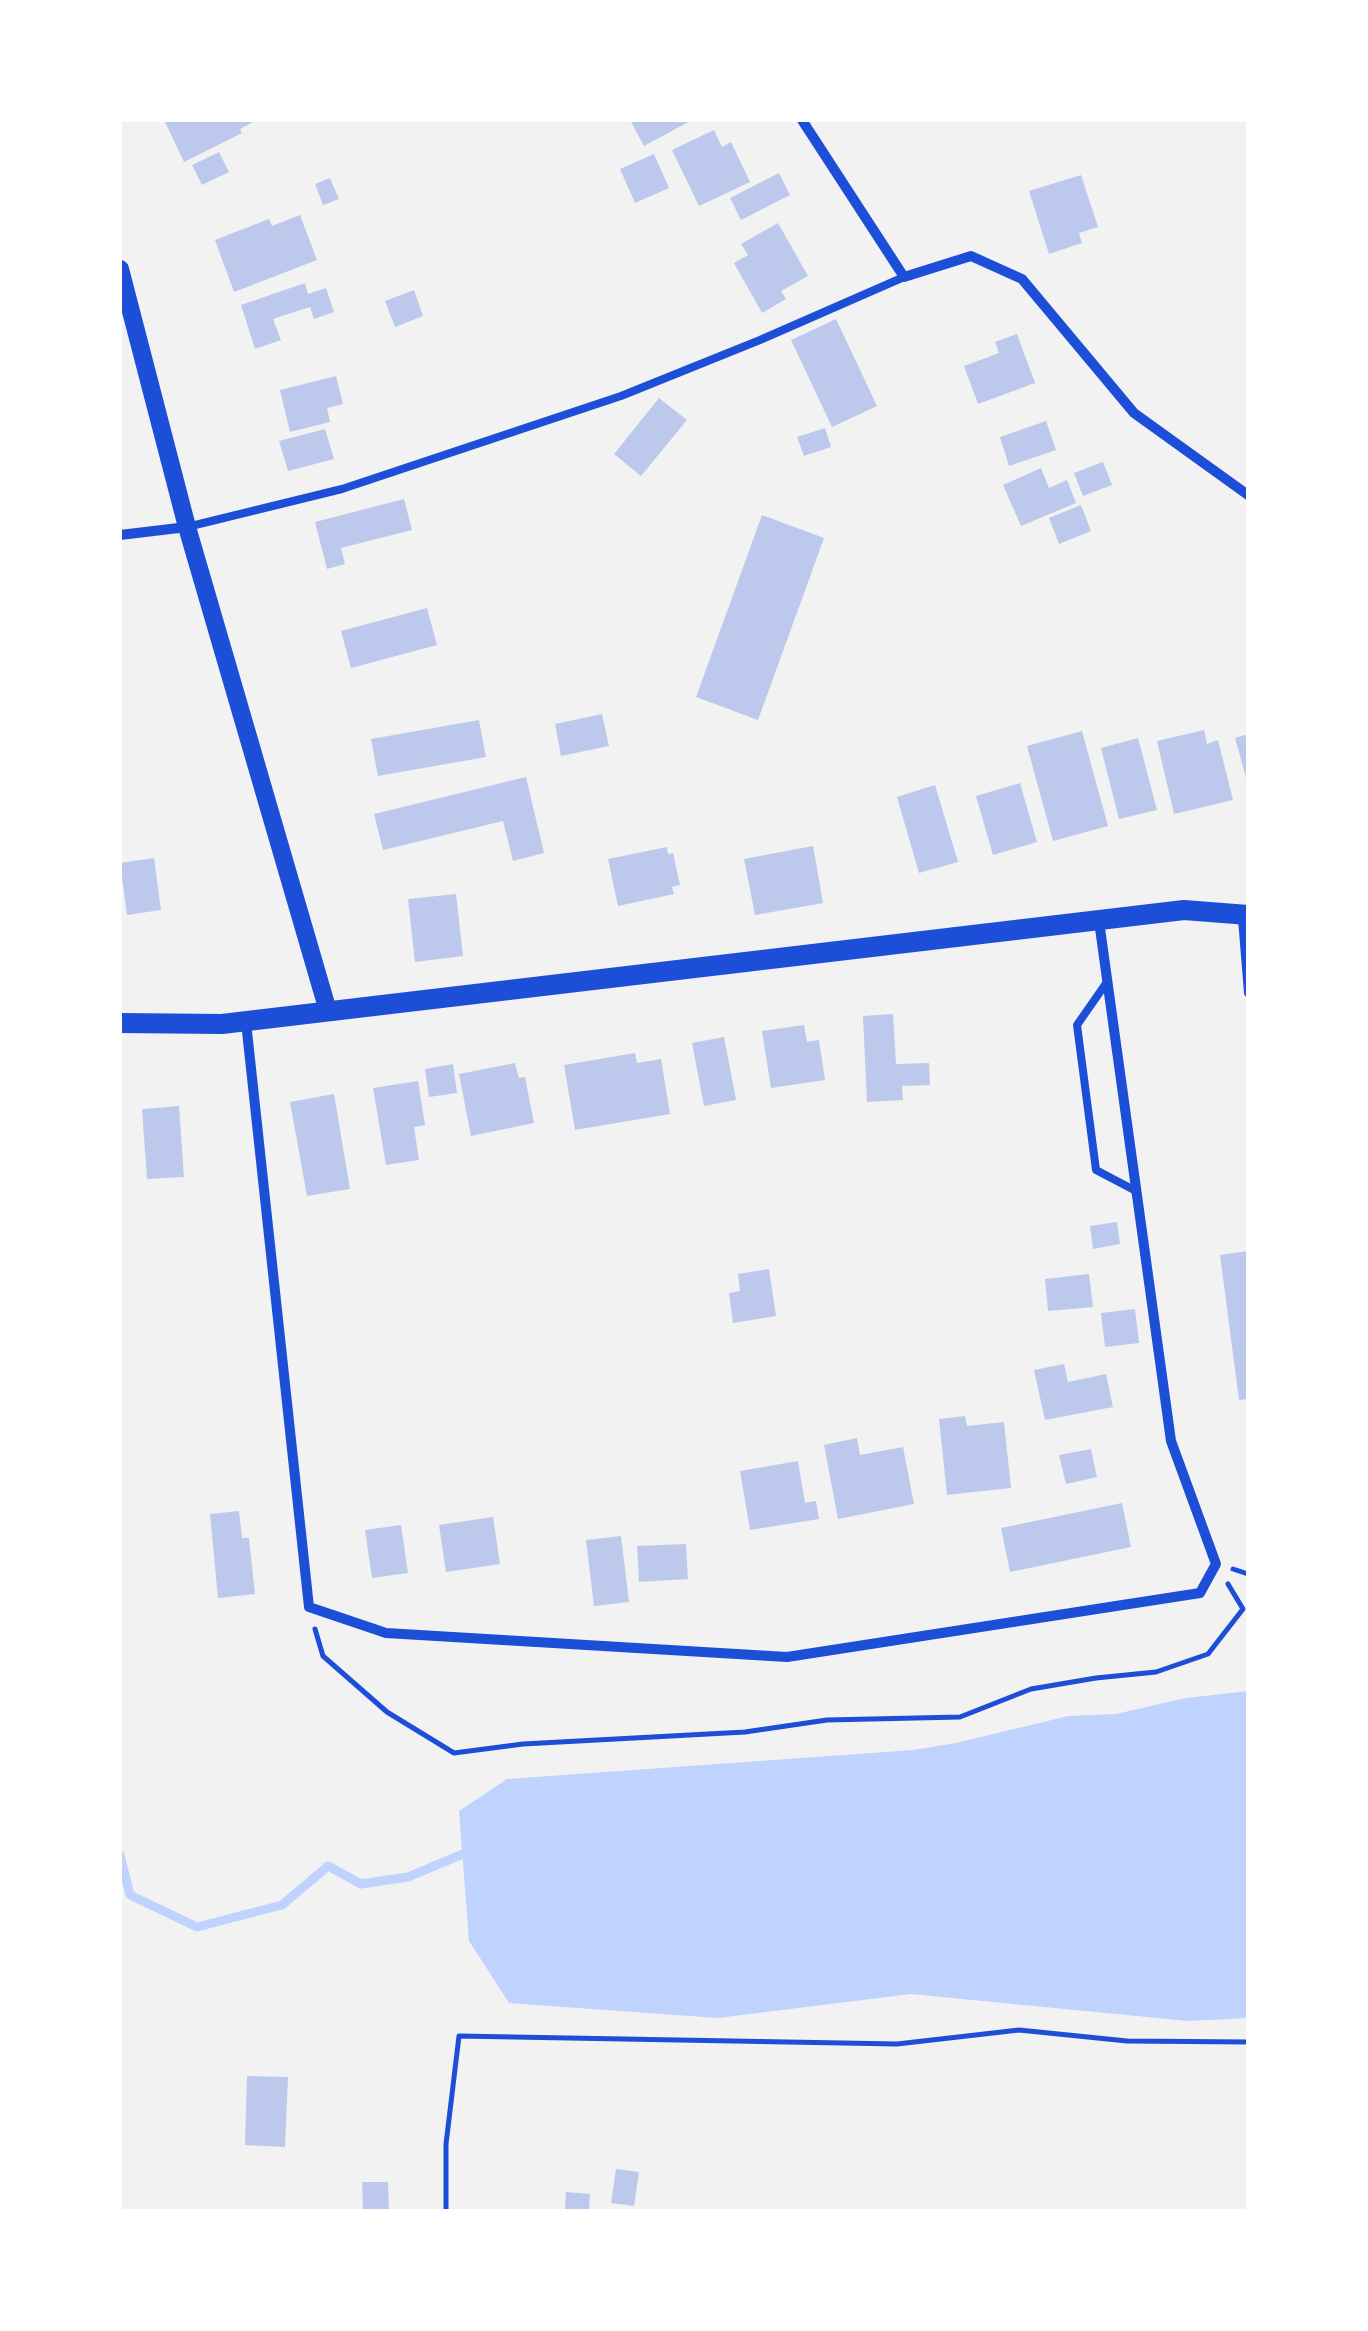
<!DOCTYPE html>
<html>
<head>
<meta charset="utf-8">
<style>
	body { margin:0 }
	#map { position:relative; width:1368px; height:2331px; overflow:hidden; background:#f2f2f2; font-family:Inter,sans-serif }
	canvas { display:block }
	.frame { position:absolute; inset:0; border:122px solid #fff; pointer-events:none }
</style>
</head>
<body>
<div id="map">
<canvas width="1368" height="2331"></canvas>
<div class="frame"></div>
</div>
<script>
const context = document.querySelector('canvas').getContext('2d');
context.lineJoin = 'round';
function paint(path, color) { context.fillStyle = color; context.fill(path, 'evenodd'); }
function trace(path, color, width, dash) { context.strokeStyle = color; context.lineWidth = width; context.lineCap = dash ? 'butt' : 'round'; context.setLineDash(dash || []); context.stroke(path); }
const water = new Path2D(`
	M1248,1691V2018L1188,2021L911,1994L718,2018L509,2003L469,1941L459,1811L507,1779L913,1750L956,1743L1068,1716L1116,1714L1186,1698Z`);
const stream = new Path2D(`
	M120,1855L130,1895L197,1927L282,1905L328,1866L361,1884L408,1877L463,1854H472`);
const building = new Path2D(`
	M170,120H257L240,129L242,133L184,162L165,122Z
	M630,120H692L644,146Z
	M714,130L722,147L731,142L750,182L699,206L672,150Z
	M219,152L229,172L202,185L192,165Z
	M654,154L669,188L635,203L620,169Z
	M779,173L790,195L741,220L730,198Z
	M1081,175L1098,227L1079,233L1082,243L1049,254L1029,191Z
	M330,178L339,199L323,205L315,184Z
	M300,215L317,260L234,292L215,240L269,219L272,226Z
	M778,223L808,276L781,291L786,299L762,313L734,263L748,255L741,244Z
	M305,283L308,294L326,288L334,312L314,319L310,307L273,319L281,340L255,349L241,305Z
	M414,290L423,316L395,327L385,301Z
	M836,319L877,406L832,427L791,340Z
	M1017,334L1035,383L978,404L964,366L999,353L995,342Z
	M336,376L343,404L327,408L330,422L290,432L280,390Z
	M659,398L687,420L641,476L614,454Z
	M1046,421L1056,450L1009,466L1000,437Z
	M825,428L831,447L804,456L797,437Z
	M325,429L334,459L288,471L279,441Z
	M1103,462L1112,485L1083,496L1074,473Z
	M1041,468L1049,488L1067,480L1076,503L1021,526L1003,485Z
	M404,499L412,530L341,548L345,564L327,569L315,522Z
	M1081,505L1091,531L1059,544L1049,518Z
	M762,515L824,538L758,720L696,697Z
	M427,608L437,645L351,668L341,631Z
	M602,714L609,746L561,756L555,724Z
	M479,720L486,757L378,776L371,739Z
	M1204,730L1207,744L1218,740L1233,800L1174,814L1157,741Z
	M1082,731L1108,826L1053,841L1027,746Z
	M1248,734V781H1247L1235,738Z
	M1138,738L1157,810L1119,819L1101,748Z
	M526,777L544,853L513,861L503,821L383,850L374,814Z
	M1020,783L1037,842L993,855L976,796Z
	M935,785L958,862L919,873L897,797Z
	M813,846L823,903L755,915L744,859Z
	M667,847L668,854L673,853L680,885L672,887L674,894L618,906L608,859Z
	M154,858L161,910L127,915L120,863Z
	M456,894L463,956L415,962L408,899Z
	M893,1014L896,1064L929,1063L930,1085L902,1086L903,1100L867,1102L863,1016Z
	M804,1025L807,1042L819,1040L825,1080L771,1088L762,1031Z
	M724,1037L736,1100L704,1106L692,1043Z
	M635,1053L637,1063L661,1059L670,1114L575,1130L564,1065Z
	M515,1063L519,1078L525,1077L534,1123L471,1136L459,1074Z
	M453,1064L457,1093L429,1097L425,1069Z
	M418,1081L425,1125L414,1127L419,1160L386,1165L373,1088Z
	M334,1094L350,1189L307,1196L290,1102Z
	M179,1106L184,1177L147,1179L142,1109Z
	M1117,1222L1120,1244L1093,1249L1090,1226Z
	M1248,1251V1399L1239,1400L1220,1255Z
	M769,1269L776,1316L733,1323L729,1293L740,1291L738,1274Z
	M1089,1274L1093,1307L1048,1311L1045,1279Z
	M1135,1309L1139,1343L1105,1347L1101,1313Z
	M1064,1364L1068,1382L1106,1374L1113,1407L1045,1420L1034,1370Z
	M965,1416L967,1426L1004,1422L1011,1488L947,1495L939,1419Z
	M857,1438L860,1455L903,1447L914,1504L838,1519L824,1445Z
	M1091,1449L1097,1477L1066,1484L1059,1455Z
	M798,1461L805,1503L816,1501L819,1519L750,1530L740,1471Z
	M1122,1503L1131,1547L1010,1572L1001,1528Z
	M239,1511L242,1538H249L255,1594L218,1598L210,1514Z
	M493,1517L500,1564L446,1572L439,1525Z
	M401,1525L408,1573L372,1578L365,1530Z
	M621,1536L629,1602L594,1606L586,1540Z
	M686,1544L688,1579L639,1582L637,1546Z
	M247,2076L288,2077L285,2147L245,2145Z
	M616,2169L639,2172L634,2206L611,2203Z
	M362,2182H388L389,2211H363Z
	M566,2192L590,2194L589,2211H565Z`);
const path = new Path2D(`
	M1233,1569L1248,1574
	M315,1629L323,1656L387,1712L454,1753L523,1744L745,1732L827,1720L960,1717L1031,1689L1096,1678L1156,1672L1208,1654L1243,1609L1228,1584
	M446,2211V2144L459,2036L897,2044L1019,2030L1127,2041L1248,2042`);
const service = new Path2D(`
	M187,527L342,489L621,396L760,340L904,277
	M1242,919L1248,993
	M1107,982L1077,1025L1096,1170L1136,1191`);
const minor = new Path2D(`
	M802,120L904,277L971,256L1022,279L1134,413L1248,495
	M120,535L187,527
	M246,1022L309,1607L386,1633L787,1657L1200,1593L1216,1564L1171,1441L1099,921`);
const tertiary = new Path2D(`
	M120,269L187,527L328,1011`);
const secondary = new Path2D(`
	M120,1023L222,1024L1184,910L1248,915`);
paint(water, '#bfd3fe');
trace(stream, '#bfd3fe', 9);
paint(building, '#bdc9ec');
trace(path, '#1d4ed8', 5);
trace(service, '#1d4ed8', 8);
trace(minor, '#1d4ed8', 10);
trace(tertiary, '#1d4ed8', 18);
trace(secondary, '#1d4ed8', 20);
</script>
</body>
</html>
